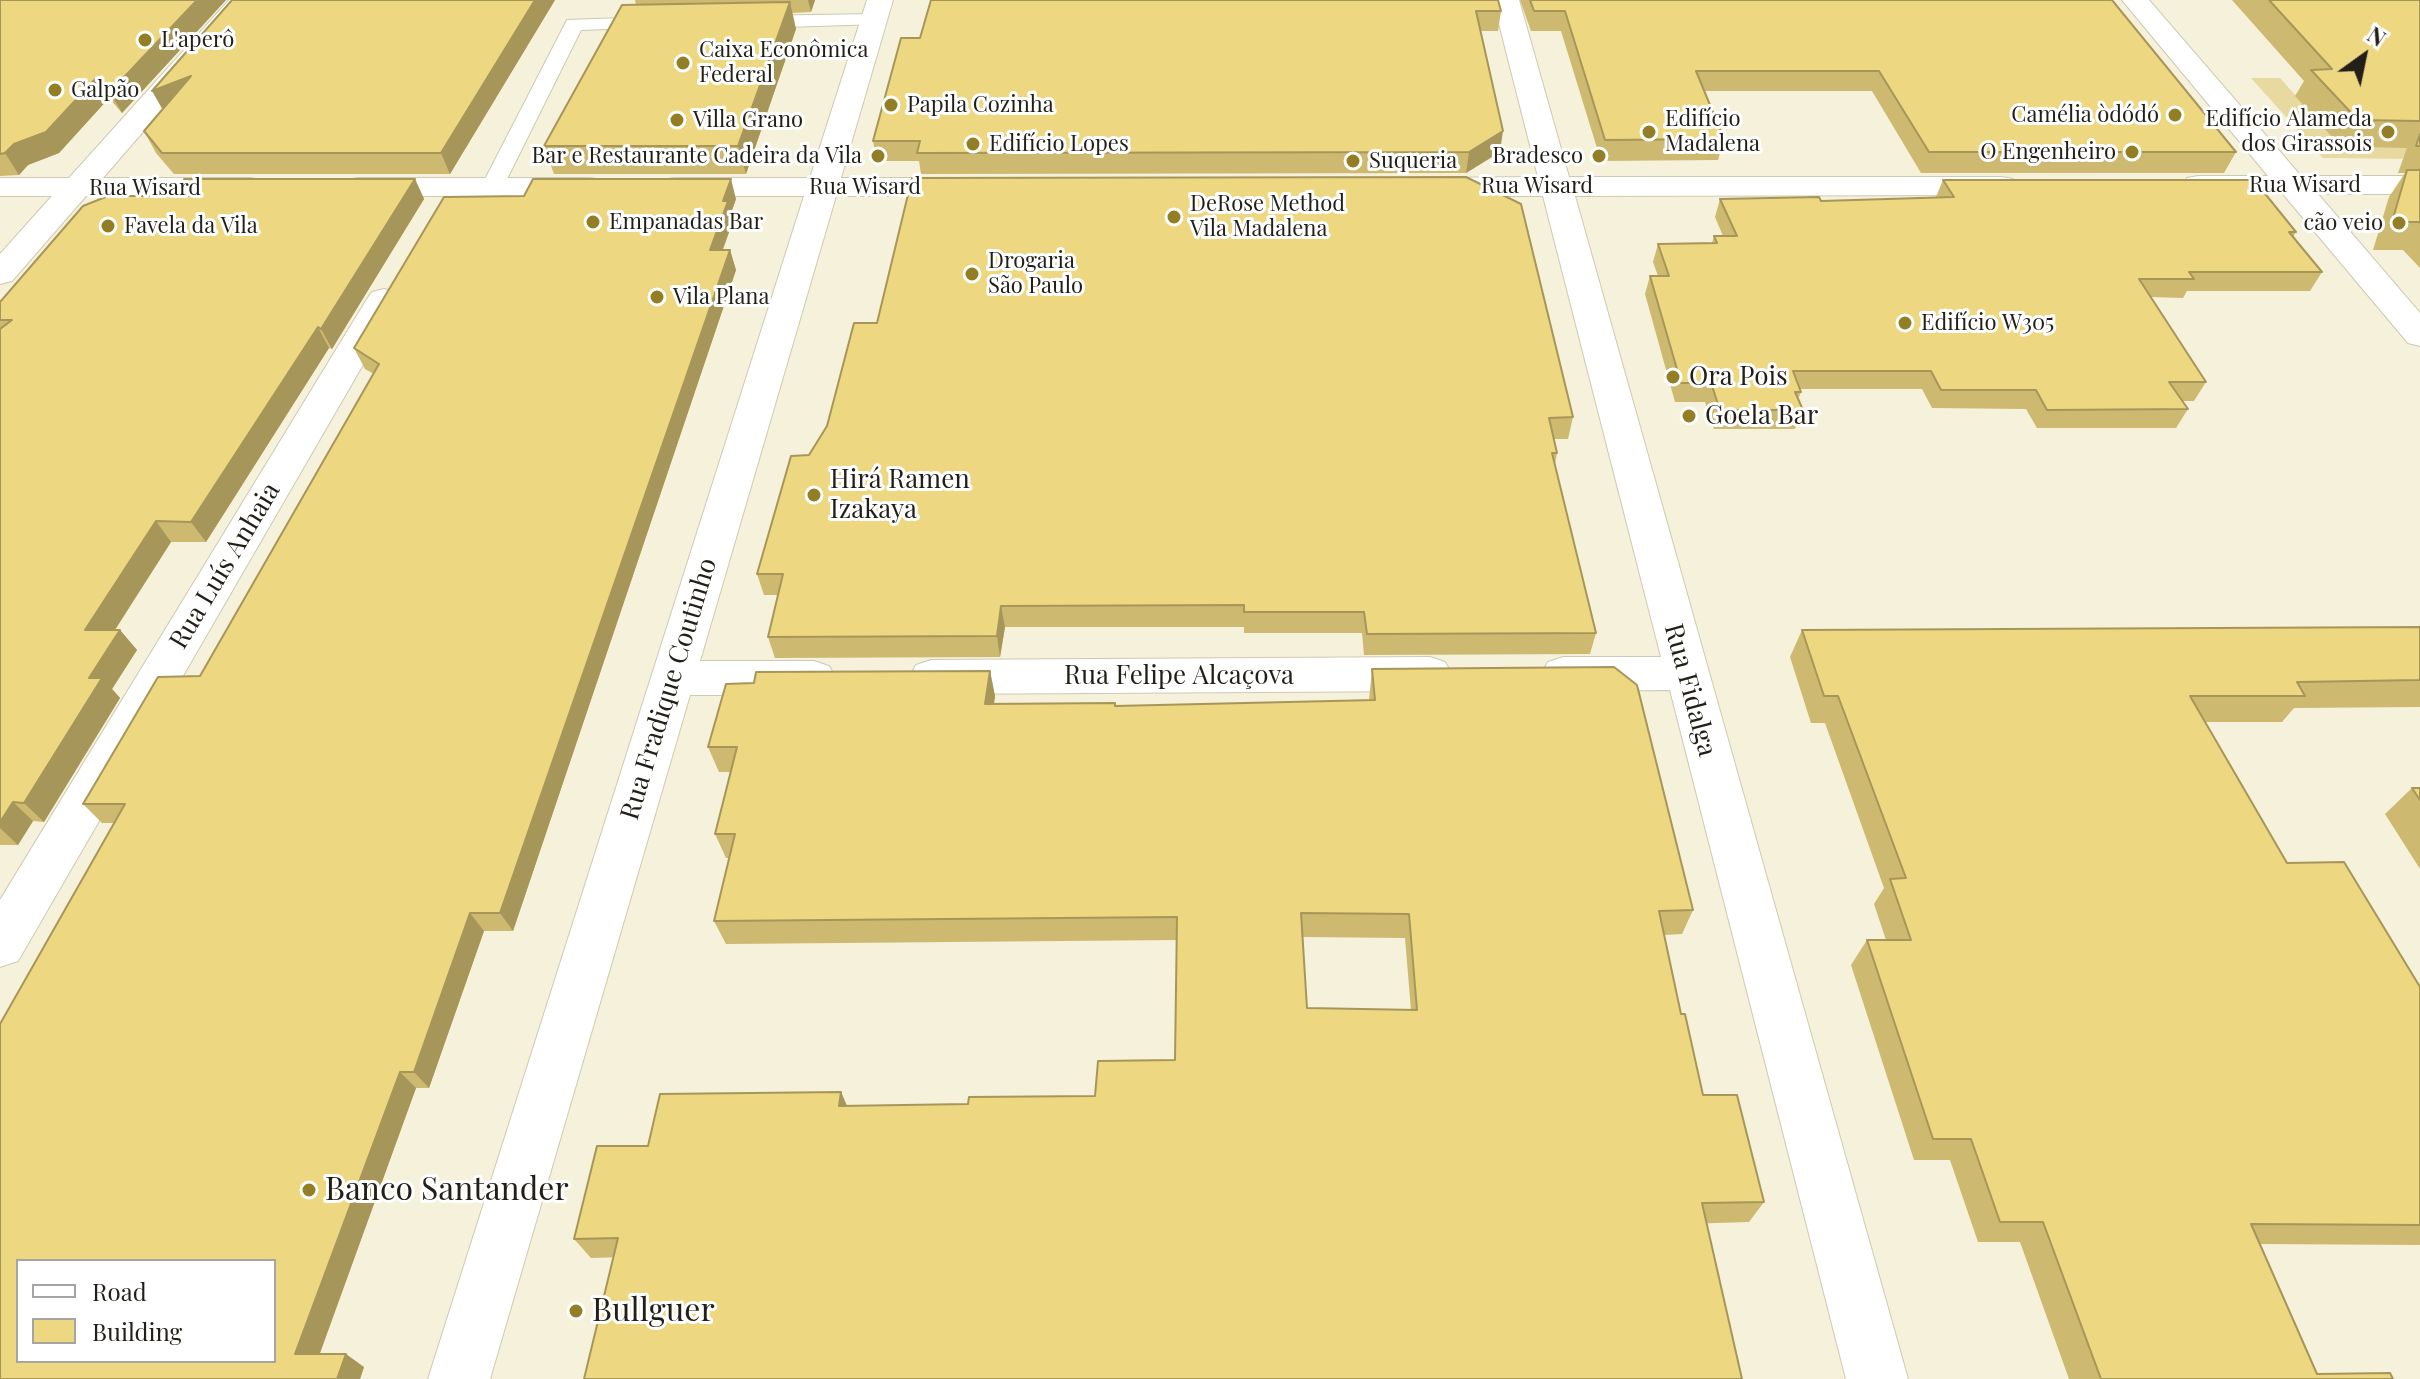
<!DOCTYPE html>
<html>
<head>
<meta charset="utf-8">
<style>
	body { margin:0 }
	#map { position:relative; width:2420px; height:1379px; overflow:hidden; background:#f6f1da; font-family:"Playfair Display",serif }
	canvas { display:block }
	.legend { position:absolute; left:16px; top:1259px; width:260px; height:104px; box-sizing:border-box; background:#fff; border:2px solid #a6a5a2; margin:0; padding:10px 14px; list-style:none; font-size:24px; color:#211f17 }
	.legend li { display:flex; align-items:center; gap:16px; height:40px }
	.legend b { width:40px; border:2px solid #a6a5a2 }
	.north { position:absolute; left:2324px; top:16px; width:80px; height:80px; -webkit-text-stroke:6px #fff; paint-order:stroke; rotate:33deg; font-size:22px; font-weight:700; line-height:32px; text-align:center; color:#211f17 }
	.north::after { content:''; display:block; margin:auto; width:28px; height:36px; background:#211f17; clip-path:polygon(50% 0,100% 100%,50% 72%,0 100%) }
</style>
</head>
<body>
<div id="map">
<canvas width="2420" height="1379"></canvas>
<ul class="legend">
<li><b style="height:10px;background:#fff"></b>Road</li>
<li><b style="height:22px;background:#eed781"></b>Building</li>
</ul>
<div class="north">N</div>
</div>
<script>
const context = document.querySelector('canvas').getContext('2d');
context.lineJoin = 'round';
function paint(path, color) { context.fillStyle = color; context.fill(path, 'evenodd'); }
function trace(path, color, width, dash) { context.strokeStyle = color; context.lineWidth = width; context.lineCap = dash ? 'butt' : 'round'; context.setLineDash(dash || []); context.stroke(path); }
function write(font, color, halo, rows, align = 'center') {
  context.font = font + ' "Playfair Display",serif'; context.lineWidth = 6; context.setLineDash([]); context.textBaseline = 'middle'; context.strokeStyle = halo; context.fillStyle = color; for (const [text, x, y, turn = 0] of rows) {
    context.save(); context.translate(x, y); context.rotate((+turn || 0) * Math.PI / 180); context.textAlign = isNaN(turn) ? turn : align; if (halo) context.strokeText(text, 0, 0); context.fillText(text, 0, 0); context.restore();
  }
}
const green = new Path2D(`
	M2251,78H2280L2341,147L2420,148V159L2323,158Z`);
const lane = new Path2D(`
	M874,14L881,16L883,20L881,24L752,28L743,22L752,16Z
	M652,17L661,23L659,27L581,30L503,187L492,193L484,192L481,187L567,20Z`);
const street = new Path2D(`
	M229,0H257L103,178H250L261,180L266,187L261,194L250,196H86L12,281L0,284V254L52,196H0V178H69Z
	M867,0H893L841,178H970L981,180L986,187L981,194L970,196H836L700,661H814L829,666L836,678L829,690L814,695H690L490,1379H428L804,196H674L663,194L658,187L663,180L674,178H810Z
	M1493,0H1519L1569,177H2002L2013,179L2018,186L2013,193L2002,195L1575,196L1908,1379H1846L1670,690L1563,691L1548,686L1541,674L1548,662L1563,657H1661L1543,196H1426L1415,194L1410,187L1415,180L1426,178L1538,177Z
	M2122,0H2149L2301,176H2420V194H2318L2420,313V346L2408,343L2283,194H2198L2187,192L2182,185L2187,178L2198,176H2268Z
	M358,178H590L601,180L606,187L601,194L590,196H358L347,194L342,187L347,180Z
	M384,289L396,292L401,299L18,961L0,967V900L367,299L372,292Z
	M1430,657L1445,662L1452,674L1445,686L1430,691L931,694L916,689L909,677L916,665L931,660Z`);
const wall = new Path2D(`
	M0,0H226L122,113L109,98L59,153L28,165L19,175L0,176Z
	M555,0L450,174H174L156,153L144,131Z
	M635,0H815L811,12L792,13L796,29L746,174H554L544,146L636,5Z
	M931,0L1501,11L1498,31H1480L1500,152L1466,173L921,174L919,161H877L873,141L920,38Z
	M1520,0H2112L2236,152L2224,173H1921L1872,91H1704L1724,139L1718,160L1601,161L1561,31H1531Z
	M2232,0H2420V268L2403,250H2373L2389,197L2405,173H2398L2407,148L2341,147L2295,96L2304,81Z
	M184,179H415L424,199L332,349L329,348L206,542H171L115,630H120L137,650L112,689L120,698L44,822L33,821L18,845H0V302L194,196Z
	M1943,180L2296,232L2293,237L2322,272L2310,291H2187L2183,298L2151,297L2206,382L2194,401H2182L2188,409L2176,428H2037L2026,409L1932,408L1922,389H1800L1801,392L1798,399L1803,410L1795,429H1714L1705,402H1675L1645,294L1650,276H1658L1653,262L1658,244L1712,243L1714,236H1723L1715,217L1720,199L1821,201L1936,197Z
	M736,199L731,213L733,221L723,250H730L736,270L513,931H484L429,1088H416L319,1354L364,1367L360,1379H0L114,823H102L83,804L200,676L374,374L365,369L354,348Z
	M1573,417L1568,439H1554L1557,453L1555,464L1596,633L1590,654L1364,655L1362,633H1244V627H1005L1000,657L775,658L768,637L778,595H764L757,574L809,455L827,426Z
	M2420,627V707L2294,708L2282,722H2205L2287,863L2420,987V1245L2260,1244L2317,1374L2393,1379H2069L2020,1242H1978L1950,1160H1914L1851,965L1867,940H1886L1874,904L1884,888L1825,723H1811L1790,657L1802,630Z
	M1372,669L1693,910L1682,934L1664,935L1681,1014L1703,1095L1764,1202L1749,1222L591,1258L574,1239L648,1146L841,1092L847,1106L968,1104L1095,1096L1175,1060L1177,940L726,944L714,921L729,858H726L715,834L730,772H719L708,747L754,683L990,671L995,696L994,704L1116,706L1369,700ZM1303,937L1405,938L1411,1010L1307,1008Z
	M2412,788H2420V869L2385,814Z`);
const shadedWall = new Path2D(`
	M197,0H226L122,113L110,92Z
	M535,0H555L450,174L441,153Z
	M808,0H815L811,12Z
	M790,2L796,29L746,174L738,146Z
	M191,76L164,112L152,91Z
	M97,77L109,98L59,153L28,165L19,175L5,153L14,144Z
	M1503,131L1500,152L1466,173L1469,152Z
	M415,179L424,199L332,349L321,329Z
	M731,179L736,199L731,213L733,221L715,270L710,250L723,201Z
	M730,250L736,270L513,931L500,913Z
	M318,327L329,348L206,542L191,522Z
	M156,521L171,542L102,650L85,630Z
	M1001,606L1005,627L1000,657L997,636Z
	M120,630L137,650L112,689L120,698L44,822L24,803L89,678Z
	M990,671L995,696L990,730L985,704Z
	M13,802L33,821L18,845L0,828V822Z
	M470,913L484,931L429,1088L414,1072Z
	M400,1072L416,1088L315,1367L295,1354Z
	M841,1092L850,1113L839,1106Z
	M346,1354L364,1367L360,1379H337Z`);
const building = new Path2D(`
	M0,0H197L110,92L97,77L46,132L14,144L5,153L0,154Z
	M232,0H535L441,153H162L144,131L191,76L152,91Z
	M931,0H1498L1501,11H1476L1503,131L1469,152L917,153L920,141H873L901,38H920Z
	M1530,0H2112L2236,152H1929L1879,71H1696L1724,139L1605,140L1565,11H1534Z
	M2269,0H2420V121L2358,120L2311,70L2332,69Z
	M790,2L738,146H544L622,5Z
	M2420,134V146H2416Z
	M2407,170H2420V222H2392Z
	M1466,177L1521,204L1573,417L1549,418L1557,453H1552L1596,633L1367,634L1364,612H1244V605L1001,606L997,636L768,637L783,574H757L791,456L809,455L827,426L854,323H877L912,178Z
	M184,179H415L321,329L318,327L191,522L156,521L85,630H120L89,678H102L24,803L13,802L0,822V329L12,320H0V302L83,206L108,196H199Z
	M533,179H731L723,201H728L710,250H730L500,913H470L414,1072H400L295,1354H346L337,1379H0V1024L125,804H83L158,677L200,676L379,364L354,348L444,197L524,196ZM18,1261H274V1361H18Z
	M1943,180H2254L2296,232H2289L2322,272H2189L2194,279H2139L2206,382H2169L2188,409L2047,410L2036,390H1941L1931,371H1793L1801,392H1795L1803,410H1720L1711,383H1681L1650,276H1669L1658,244L1717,243L1714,236H1737L1720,199L1819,197L1821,201L1954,197Z
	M2420,627V680L2297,682L2305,696H2190L2287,863L2344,862L2420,987V1225L2251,1224L2317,1374L2390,1373L2393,1379H2101L2043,1222H2000L1971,1139H1933L1867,940H1911L1890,879L1906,878L1838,696H1824L1802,630Z
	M1614,667L1637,685L1693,910L1659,911L1681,1014H1685L1703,1095H1737L1764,1202L1702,1203L1742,1379H584L618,1238L574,1239L597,1146H648L660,1094L841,1092L839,1106L968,1104L969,1097L1095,1096L1098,1061L1175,1060L1177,917L714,921L735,834H715L737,747H708L726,684L754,683L756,672L990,671L985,704L1115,703V706L1375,700L1372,669ZM1301,913L1409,914L1417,1010L1307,1008Z
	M2412,788H2420V800Z`);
const markers = [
	[145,40,8,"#937e25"],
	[683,63,8,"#937e25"],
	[55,90,8,"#937e25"],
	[891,105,8,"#937e25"],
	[2175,115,8,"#937e25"],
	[677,120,8,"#937e25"],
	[1649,132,8,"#937e25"],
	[2388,132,8,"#937e25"],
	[973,144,8,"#937e25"],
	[2132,152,8,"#937e25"],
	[878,156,8,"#937e25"],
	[1599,156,8,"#937e25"],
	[1353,161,8,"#937e25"],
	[1174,217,8,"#937e25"],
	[593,222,8,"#937e25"],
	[2399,223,8,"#937e25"],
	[108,226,8,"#937e25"],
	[972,274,8,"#937e25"],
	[657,297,8,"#937e25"],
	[1905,323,8,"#937e25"],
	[1673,377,8,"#937e25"],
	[1689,416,8,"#937e25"],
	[814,495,8,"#937e25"],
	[309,1190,8,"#937e25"],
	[576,1311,8,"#937e25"]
];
const farPoinames = [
	["L'aperô",161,40],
	["Caixa Econômica",699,50],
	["Federal",699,75],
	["Galpão",71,90],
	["Papila Cozinha",907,105],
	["Camélia òdódó",2159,115,"right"],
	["Edifício",1665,119],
	["Madalena",1665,144],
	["Edifício Alameda",2372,119,"right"],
	["dos Girassois",2372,144,"right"],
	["Villa Grano",693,120],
	["Edifício Lopes",989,144],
	["O Engenheiro",2116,152,"right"],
	["Bar e Restaurante Cadeira da Vila",862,156,"right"],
	["Bradesco",1583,156,"right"],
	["Suqueria",1369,161],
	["DeRose Method",1190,204],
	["Vila Madalena",1190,229],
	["Empanadas Bar",609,222],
	["cão veio",2383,223,"right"],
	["Favela da Vila",124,226],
	["Drogaria",988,261],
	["São Paulo",988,286],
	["Vila Plana",673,297],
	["Edifício W305",1921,323]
];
const farStreetnames = [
	["Rua Wisard",2305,185],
	["Rua Wisard",1537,186],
	["Rua Wisard",865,187],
	["Rua Wisard",145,188]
];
const poiNames = [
	["Ora Pois",1689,377],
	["Goela Bar",1705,416],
	["Hirá Ramen",830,480],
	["Izakaya",830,510]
];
const streetNames = [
	["Rua Luís Anhaia",225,566,-59],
	["Rua Felipe Alcaçova",1179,676],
	["Rua Fradique Coutinho",669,689,-73],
	["Rua Fidalga",1690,690,75]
];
const nearPoinames = [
	["Banco Santander",325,1190],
	["Bullguer",592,1311]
];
paint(green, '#e7d9a0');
trace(lane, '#cec9b3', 2);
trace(street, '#cec9b3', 2);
paint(lane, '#fff');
paint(street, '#fff');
paint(wall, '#cdb96f');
paint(shadedWall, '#a7965a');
paint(building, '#eed781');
trace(building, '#a7965a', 2);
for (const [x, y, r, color] of markers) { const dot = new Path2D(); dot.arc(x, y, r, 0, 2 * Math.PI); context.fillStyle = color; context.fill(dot); trace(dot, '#fff', 3); }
write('22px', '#211f17', '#fff', farPoinames, 'left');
write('22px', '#211f17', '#fff', farStreetnames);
write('26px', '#211f17', '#fff', poiNames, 'left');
write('26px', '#211f17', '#fff', streetNames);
write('32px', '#211f17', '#fff', nearPoinames, 'left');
</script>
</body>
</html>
